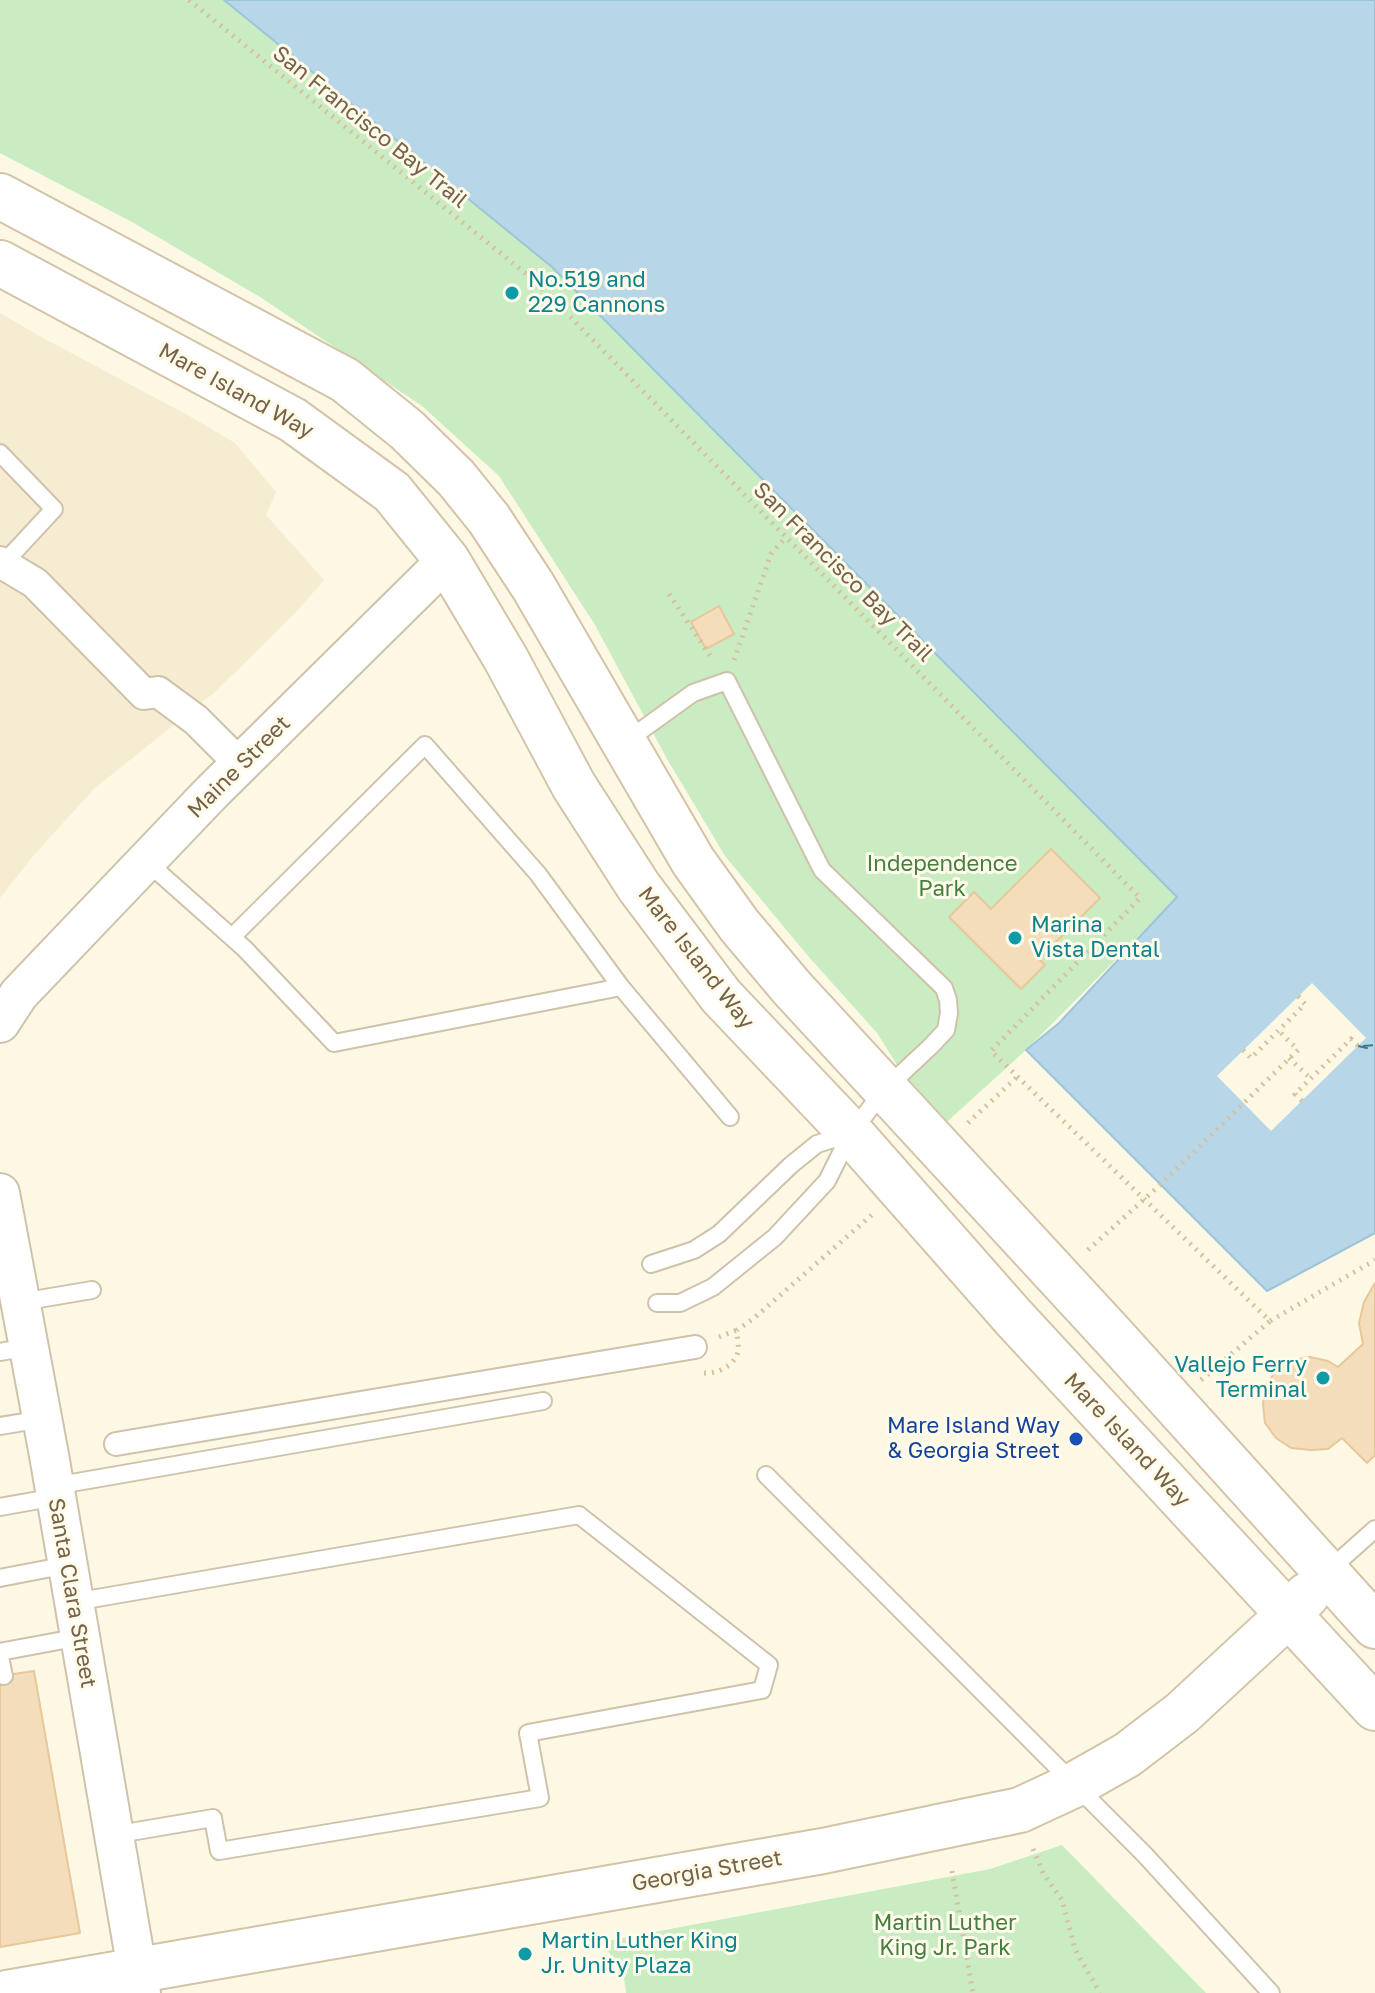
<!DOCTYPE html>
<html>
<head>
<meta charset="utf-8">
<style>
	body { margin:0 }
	canvas { display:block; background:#fdf8e4 }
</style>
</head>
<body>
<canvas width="1375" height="1993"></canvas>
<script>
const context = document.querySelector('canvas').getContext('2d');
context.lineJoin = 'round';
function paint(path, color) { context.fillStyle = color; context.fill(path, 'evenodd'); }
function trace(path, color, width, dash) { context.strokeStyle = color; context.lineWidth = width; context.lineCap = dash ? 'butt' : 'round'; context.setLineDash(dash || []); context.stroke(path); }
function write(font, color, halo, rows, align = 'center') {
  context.font = font + ' "Golos Text",sans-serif'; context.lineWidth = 6; context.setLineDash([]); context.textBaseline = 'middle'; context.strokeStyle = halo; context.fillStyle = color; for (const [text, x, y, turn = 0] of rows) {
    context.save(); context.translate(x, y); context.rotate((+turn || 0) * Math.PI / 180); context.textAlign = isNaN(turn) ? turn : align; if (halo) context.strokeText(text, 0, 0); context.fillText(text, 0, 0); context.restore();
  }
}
const residential = new Path2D(`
	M0,313L45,339L193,418L235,443L276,492L266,515L324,580L298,610L215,692L95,788L33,856L0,898Z`);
const green = new Path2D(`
	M0,0H224L552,267L1177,898L1026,1050L938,1130L877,1033L808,956L725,856L667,759L595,625L499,476L422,406L260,297L132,222L0,153Z
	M1062,1845L1206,1993H626L623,1971L601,1942L990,1869Z`);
const water = new Path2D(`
	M224,0H1375V1233L1267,1291L1026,1050L1059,1023L1177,897L552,267Z`);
const pier = new Path2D(`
	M1312,983L1366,1038L1271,1131L1217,1076Z`);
const ferry = new Path2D(`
	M1358,1046L1375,1050
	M1363,1046L1375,1045`);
const building = new Path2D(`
	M719,606L734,634L706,649L691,622Z
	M1051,849L1100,898L1039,959L1045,965L1021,989L949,917L974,892L991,909Z
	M1375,1283V1455L1367,1463L1342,1438L1328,1449L1311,1450L1291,1448L1276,1438L1265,1423L1263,1404L1265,1386L1276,1371L1292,1360L1310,1357L1328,1361L1338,1367L1363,1344L1359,1323L1364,1302Z
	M34,1671L80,1933L0,1947V1676Z`);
const path = new Path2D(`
	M189,0L536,282L1140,898L991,1051L1270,1321L1375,1260
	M669,594L713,660
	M734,660L771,554L786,537
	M1243,1050L1251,1058L1305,1004L1298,996
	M1289,1058L1310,1078
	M1302,1101L1295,1094L1351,1039L1358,1046
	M968,1123L1017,1077
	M1088,1250L1161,1184L1298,1050L1278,1030
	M719,1337L737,1330
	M704,1373C717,1374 734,1366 738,1352C739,1346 737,1336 737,1330L753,1319L874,1213
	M1201,1380L1270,1321
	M1033,1849L1043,1873L1062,1900L1075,1949L1100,1993
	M952,1871L973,1993`);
const service = new Path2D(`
	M0,453L54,509L3,564
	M625,742L693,693L727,681L822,870L944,988L948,1000L949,1013L946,1030L931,1046L885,1089L851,1133L827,1181L775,1237L713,1287L680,1303H657
	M146,861L245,949L334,1043L621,987L538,874L425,745L232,937
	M621,987L730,1117
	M651,1264L694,1250L719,1234L791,1165L817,1144L846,1135
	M21,1302L92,1290
	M0,1352L28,1347
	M0,1426L42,1419
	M766,1475L1145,1855L1271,1993
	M54,1486L543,1401
	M0,1507L56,1497
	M1328,1571L1375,1529
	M0,1578L67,1565
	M74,1602L579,1515L769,1665L762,1690L528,1733L540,1798L219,1851L213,1818L113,1835
	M0,1652L80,1637
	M0,1657L4,1676`);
const pedestrian = new Path2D(`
	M116,1444L695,1347`);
const minor = new Path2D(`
	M0,562L35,583L144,694L158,692L196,720L241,765`);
const tertiary = new Path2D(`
	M0,1023L19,994L212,792L447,560
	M0,1193L49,1455L141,1993`);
const secondary = new Path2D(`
	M0,196L345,380L407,430L456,478L489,519L533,586L693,861L739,925L792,988L1113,1336L1375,1626
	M0,263L293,420L392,492L447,560L506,659L574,786L639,887L721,996L851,1133L1014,1318L1375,1708
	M7,1993L823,1851L1020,1810L1074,1785L1127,1755L1182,1713L1288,1615L1307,1595`);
const markers = [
	[512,293,8,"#0f9aa8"],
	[1015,938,8,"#0f9aa8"],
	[1323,1378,8,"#0f9aa8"],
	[1076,1439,8,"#1a4fb4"],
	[525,1954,8,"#0f9aa8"]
];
const streetNames = [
	["San Francisco Bay Trail",370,127,39],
	["Mare Island Way",236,391,29],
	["San Francisco Bay Trail",843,572,45],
	["Maine Street",239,767,-45],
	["Mare Island Way",696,958,52],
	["Mare Island Way",1127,1440,47],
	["Santa Clara Street",72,1593,80],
	["Georgia Street",707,1871,-10]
];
const cultureNames = [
	["No.519 and",528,280],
	["229 Cannons",528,305],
	["Marina",1031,925],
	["Vista Dental",1031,950],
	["Vallejo Ferry",1307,1365,"right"],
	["Terminal",1307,1390,"right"],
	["Martin Luther King",541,1941],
	["Jr. Unity Plaza",541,1966]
];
const parkNames = [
	["Independence",942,864],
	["Park",942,889],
	["Martin Luther",945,1923],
	["King Jr. Park",945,1948]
];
const transitNames = [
	["Mare Island Way",1060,1426],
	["& Georgia Street",1060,1451]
];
paint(residential, '#f5ecd2');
paint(green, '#caecc2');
paint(water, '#b7d7e8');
trace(water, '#9dc5da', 2);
paint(pier, '#fdf8e4');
trace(ferry, '#437693', 2, [10, 8]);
paint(building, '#f4ddba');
trace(building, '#e8c79a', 2);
trace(service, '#cfc2aa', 20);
trace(pedestrian, '#cfc2aa', 26);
trace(minor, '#cfc2aa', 34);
trace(tertiary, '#cfc2aa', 42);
trace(secondary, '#d3c3a7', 48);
trace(path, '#d9c09d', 5, [2, 6]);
trace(service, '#fff', 16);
trace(pedestrian, '#fff', 22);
trace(minor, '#fff', 30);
trace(tertiary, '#fff', 38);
trace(secondary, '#fff', 44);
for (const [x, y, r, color] of markers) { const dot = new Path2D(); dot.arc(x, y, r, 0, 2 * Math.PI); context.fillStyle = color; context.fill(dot); trace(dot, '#fffbeb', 3); }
write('22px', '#776248', '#fffbeb', streetNames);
write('22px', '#0d838f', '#fffbeb', cultureNames, 'left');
write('22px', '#457e3f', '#fffbeb', parkNames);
write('22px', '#164399', '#fffbeb', transitNames, 'right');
</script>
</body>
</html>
